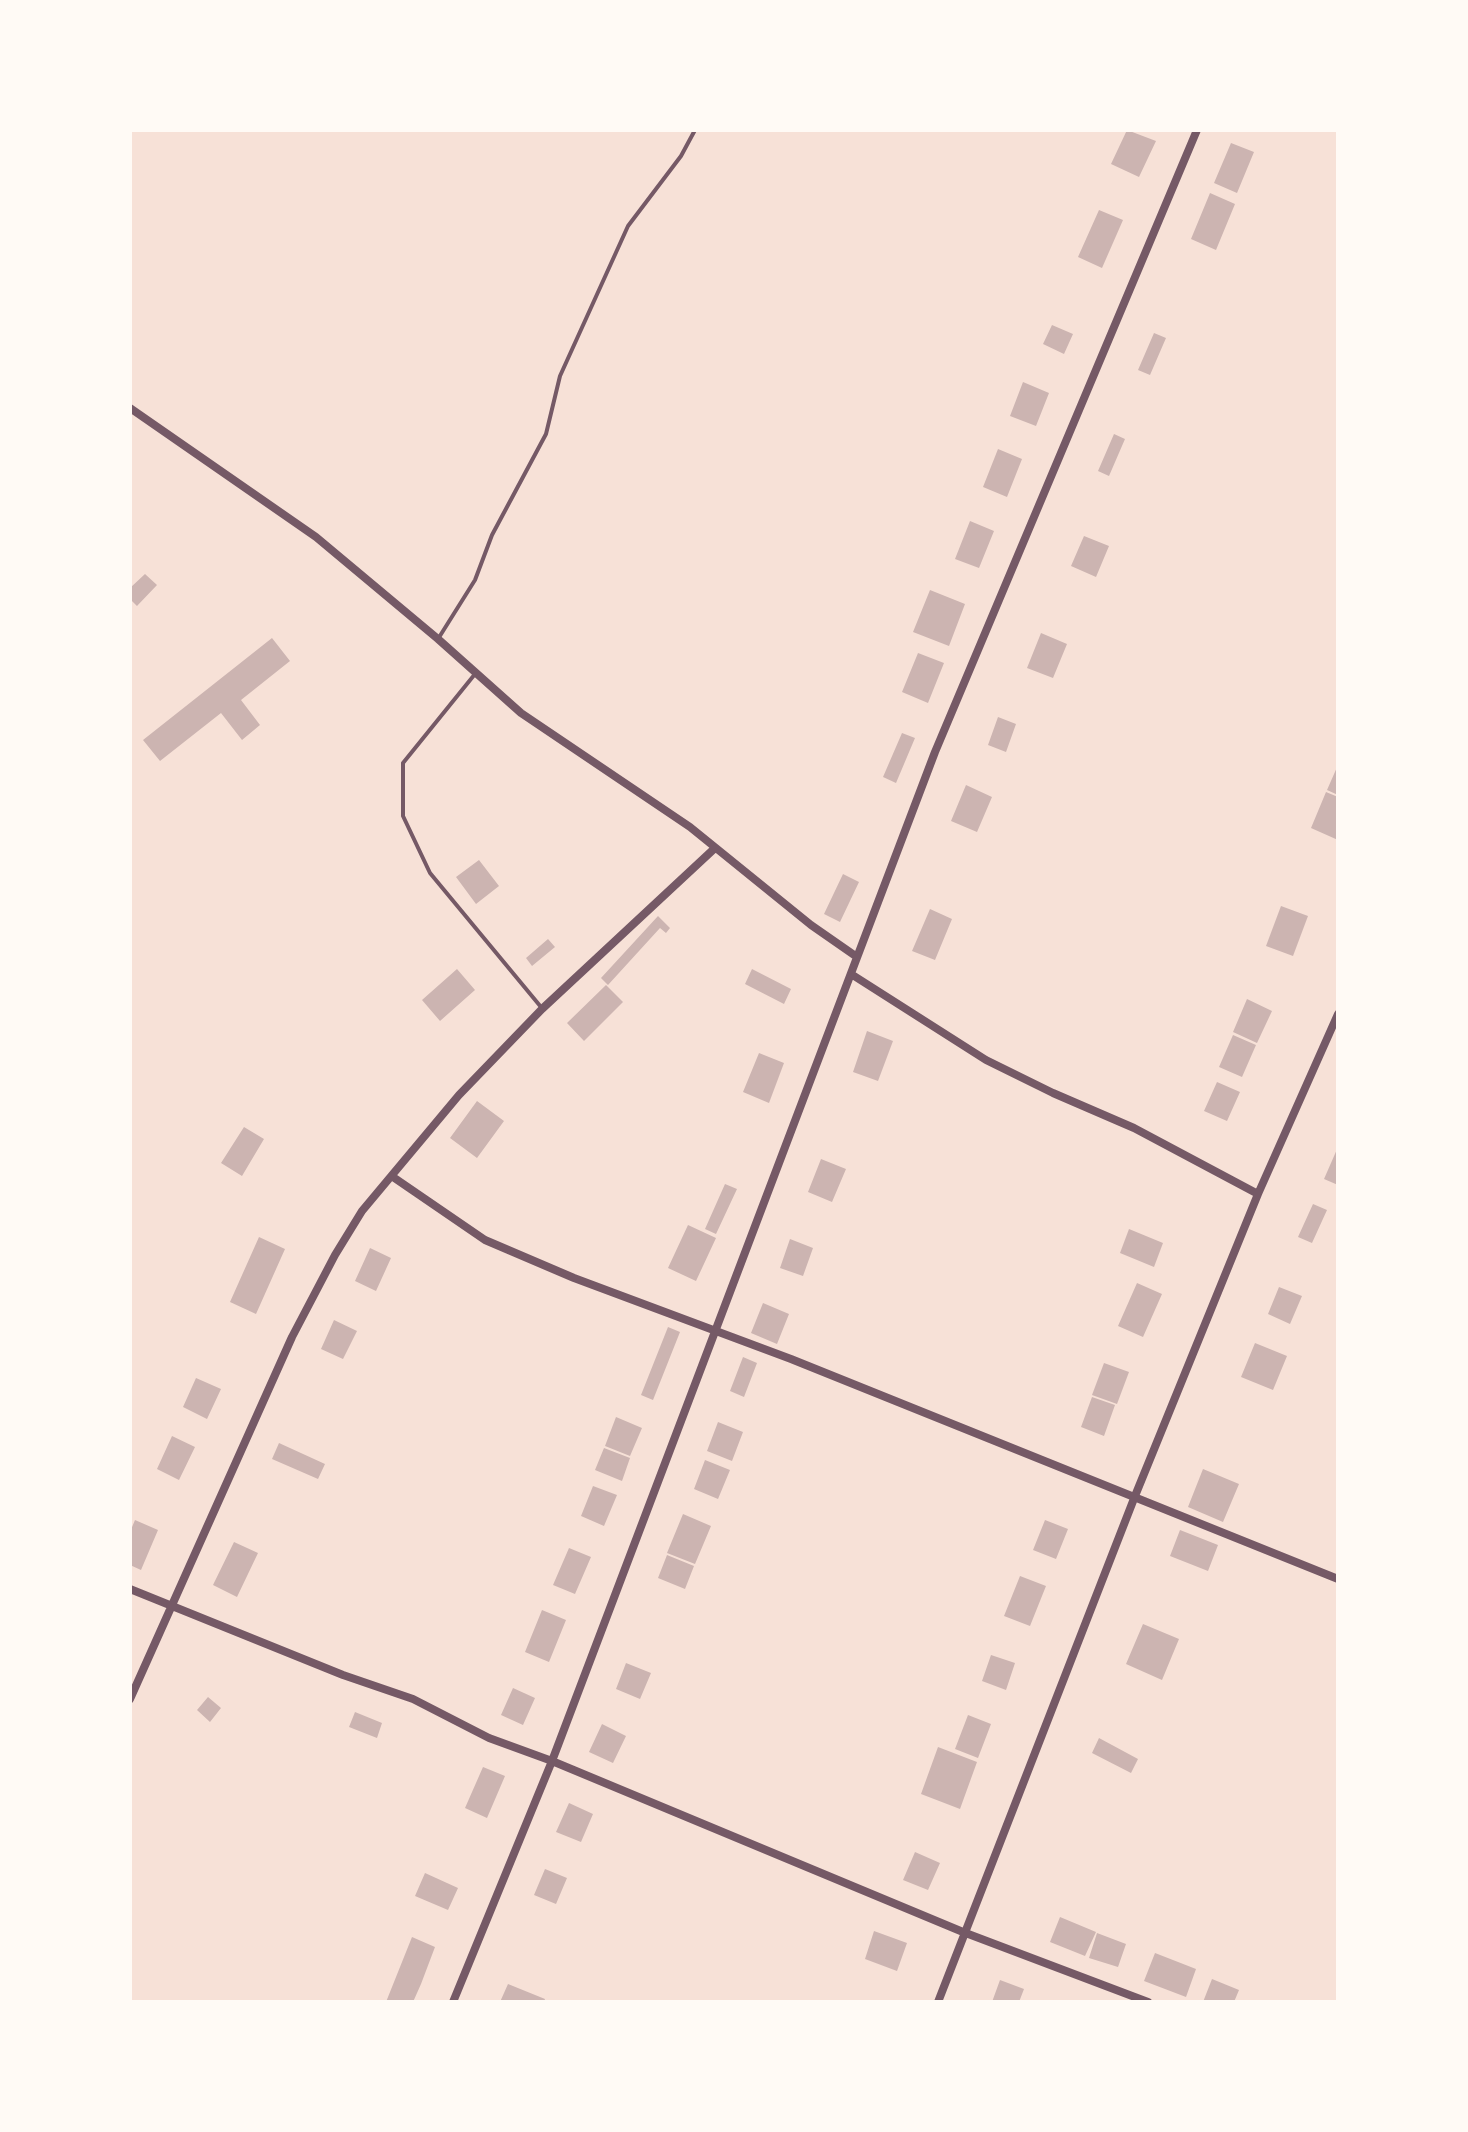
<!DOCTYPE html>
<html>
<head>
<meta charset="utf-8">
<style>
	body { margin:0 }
	#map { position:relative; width:1468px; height:2132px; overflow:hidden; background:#f7e1d7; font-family:Roboto,sans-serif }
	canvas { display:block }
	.frame { position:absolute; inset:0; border:132px solid #fffaf5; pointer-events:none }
</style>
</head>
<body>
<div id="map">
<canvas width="1468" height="2132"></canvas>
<div class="frame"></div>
</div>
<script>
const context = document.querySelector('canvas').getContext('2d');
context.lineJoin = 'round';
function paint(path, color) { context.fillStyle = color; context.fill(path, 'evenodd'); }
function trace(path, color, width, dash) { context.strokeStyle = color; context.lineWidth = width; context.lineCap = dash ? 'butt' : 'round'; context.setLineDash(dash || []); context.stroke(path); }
const building = new Path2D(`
	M1127,130L1156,141L1139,177L1111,164Z
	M1231,143L1254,152L1237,193L1214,183Z
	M1210,193L1235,204L1216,250L1191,239Z
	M1099,210L1123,220L1102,268L1078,257Z
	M1052,325L1073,334L1064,354L1043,344Z
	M1154,333L1166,338L1150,375L1138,370Z
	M1023,382L1049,393L1036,426L1010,416Z
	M1114,434L1125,439L1109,476L1098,471Z
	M998,449L1022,459L1007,497L983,487Z
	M970,521L994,531L979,568L955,559Z
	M1084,536L1109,546L1096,577L1071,566Z
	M145,574L157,585L137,606L130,599V588Z
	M930,590L965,604L949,646L913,632Z
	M1041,633L1067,644L1053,678L1027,668Z
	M272,638L290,661L241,700L260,725L242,740L221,713L160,761L143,740Z
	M918,653L944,663L928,703L902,692Z
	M998,717L1016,724L1006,752L988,745Z
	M902,733L915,738L896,783L883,777Z
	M1338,765V795L1327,790Z
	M966,785L992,797L977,832L951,821Z
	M1326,792L1338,797V840L1311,828Z
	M479,860L499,886L476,904L456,877Z
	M843,874L859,882L840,922L824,914Z
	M1281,906L1308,916L1293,956L1266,946Z
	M930,909L952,919L935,960L912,951Z
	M658,916L670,928L666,933L660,928L608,985L601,978Z
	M548,939L555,947L532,966L526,958Z
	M457,969L475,990L440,1021L422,1000Z
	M752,969L791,989L784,1004L745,984Z
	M606,985L623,1002L584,1041L567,1023Z
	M1247,999L1272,1011L1257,1043L1233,1032Z
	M867,1031L893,1041L878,1081L853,1072Z
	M1233,1035L1256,1045L1242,1077L1219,1067Z
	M759,1053L784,1063L769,1103L743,1092Z
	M1217,1082L1240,1092L1227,1121L1204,1111Z
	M477,1101L504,1121L477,1158L450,1138Z
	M244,1127L264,1139L242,1176L221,1163Z
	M1338,1147V1185L1324,1179Z
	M821,1159L846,1169L832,1202L808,1192Z
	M725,1184L737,1189L716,1234L705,1229Z
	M1313,1204L1327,1210L1312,1243L1298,1237Z
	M688,1225L716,1238L696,1281L668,1268Z
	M1129,1229L1163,1243L1154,1267L1120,1253Z
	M259,1237L285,1249L256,1314L230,1302Z
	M790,1239L813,1248L803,1276L780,1268Z
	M370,1248L391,1258L376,1291L355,1281Z
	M1137,1283L1162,1294L1143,1337L1118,1326Z
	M1279,1287L1302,1296L1290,1324L1268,1314Z
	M763,1303L789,1314L777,1344L751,1333Z
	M334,1320L357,1331L343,1359L321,1349Z
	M668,1327L680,1332L653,1400L641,1395Z
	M1255,1343L1287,1356L1273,1390L1241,1377Z
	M743,1357L757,1363L744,1397L730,1391Z
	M1104,1363L1129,1372L1117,1404L1092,1395Z
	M196,1378L221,1389L207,1419L183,1407Z
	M1092,1397L1115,1405L1104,1436L1081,1427Z
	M616,1417L642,1428L630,1456L605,1446Z
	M718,1422L743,1432L732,1461L707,1451Z
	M172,1436L195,1447L179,1480L157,1469Z
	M279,1443L325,1464L318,1479L272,1459Z
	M604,1448L630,1458L622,1481L595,1470Z
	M705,1460L730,1470L718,1499L694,1489Z
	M1203,1469L1239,1484L1223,1522L1188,1507Z
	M593,1486L617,1495L604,1526L581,1516Z
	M683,1514L711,1526L695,1564L667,1553Z
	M135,1520L158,1530L141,1570L130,1565V1532Z
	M1045,1520L1068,1529L1056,1559L1033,1550Z
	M1180,1530L1218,1545L1208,1571L1170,1556Z
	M234,1542L258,1553L237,1597L213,1585Z
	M569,1548L591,1557L575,1594L553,1585Z
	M667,1555L694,1566L685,1589L658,1578Z
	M1020,1576L1046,1586L1030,1626L1004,1616Z
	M542,1610L566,1620L549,1662L525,1652Z
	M1143,1624L1179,1639L1162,1680L1126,1664Z
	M991,1655L1015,1663L1006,1690L982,1681Z
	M626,1663L651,1673L640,1699L616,1689Z
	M513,1688L535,1698L523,1725L501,1715Z
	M208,1697L221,1708L210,1722L197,1710Z
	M355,1712L382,1723L377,1738L349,1727Z
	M968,1715L991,1724L978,1758L955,1749Z
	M602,1724L626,1736L613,1763L589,1752Z
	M1099,1738L1138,1759L1131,1773L1092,1753Z
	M938,1747L977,1762L960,1809L921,1794Z
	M483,1767L505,1776L487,1818L465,1808Z
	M569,1803L593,1814L581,1842L556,1832Z
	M915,1852L940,1863L928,1890L903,1880Z
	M545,1869L567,1878L556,1904L534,1895Z
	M425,1873L458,1888L448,1910L415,1896Z
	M1060,1917L1096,1932L1085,1956L1050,1942Z
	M874,1931L907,1943L897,1971L865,1959Z
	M1097,1933L1126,1944L1118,1967L1089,1958Z
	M412,1937L435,1947L421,1984L413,2002H386Z
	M1155,1953L1196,1969L1186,1997L1144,1981Z
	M1212,1979L1239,1990L1234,2002H1203Z
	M1000,1980L1024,1989L1019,2002H992Z
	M508,1984L545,1999L544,2002H500Z`);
const service = new Path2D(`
	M438,639L475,580L492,535L546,434L560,376L628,226L681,156L695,130
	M475,674L403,763V816L430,873L541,1007`);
const minor = new Path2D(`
	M130,408L316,537L438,639L521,713L690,827L811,925L857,957
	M851,974L986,1060L1053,1093L1134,1128L1258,1194
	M393,1177L485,1240L574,1278L791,1359L1338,1579
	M130,1589L343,1675L413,1699L489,1738L552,1761L963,1932L1148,2002
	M130,1699L292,1337L335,1255L362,1211L459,1095L542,1009L715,848
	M453,2002L552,1761L935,752L1197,130
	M938,2002L1135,1496L1258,1194L1338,1014`);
paint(building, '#ccb4b1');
trace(service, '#755966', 4);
trace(minor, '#755966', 8);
</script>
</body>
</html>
